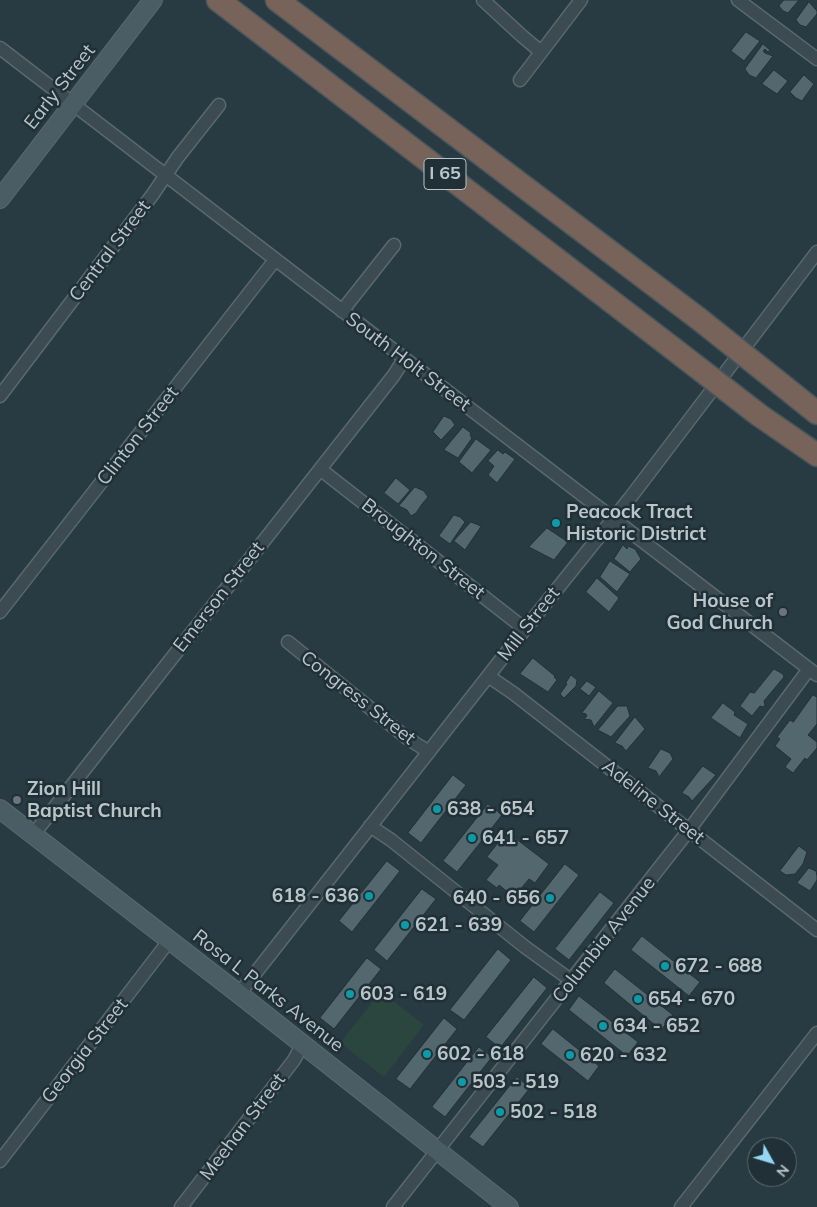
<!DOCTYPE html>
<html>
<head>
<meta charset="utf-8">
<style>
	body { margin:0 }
	#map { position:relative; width:817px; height:1207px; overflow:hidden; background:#283a42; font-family:Mulish,sans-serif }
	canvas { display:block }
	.north { position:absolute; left:747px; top:1137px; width:50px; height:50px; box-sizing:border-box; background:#213037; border:1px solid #5e6c72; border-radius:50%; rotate:129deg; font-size:14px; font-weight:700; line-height:20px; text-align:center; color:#b9c5cb }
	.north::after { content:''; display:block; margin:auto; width:18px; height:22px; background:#95d6f4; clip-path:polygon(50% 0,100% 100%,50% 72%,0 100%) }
</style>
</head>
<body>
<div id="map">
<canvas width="817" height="1207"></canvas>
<div class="north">N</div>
</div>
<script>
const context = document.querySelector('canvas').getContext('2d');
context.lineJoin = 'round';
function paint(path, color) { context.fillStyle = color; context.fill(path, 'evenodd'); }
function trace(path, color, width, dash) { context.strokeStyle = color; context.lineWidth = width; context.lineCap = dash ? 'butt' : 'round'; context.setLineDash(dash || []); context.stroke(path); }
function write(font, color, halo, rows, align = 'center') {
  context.font = font + ' Mulish,sans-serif'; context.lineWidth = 5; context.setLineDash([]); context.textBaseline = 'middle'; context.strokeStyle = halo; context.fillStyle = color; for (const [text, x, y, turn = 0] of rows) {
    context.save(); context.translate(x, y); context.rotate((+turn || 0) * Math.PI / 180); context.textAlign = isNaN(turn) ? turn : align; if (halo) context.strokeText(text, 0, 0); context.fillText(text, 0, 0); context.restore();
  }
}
const green = new Path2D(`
	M381,991L424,1025L384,1077L340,1043Z`);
const building = new Path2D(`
	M784,0H799L788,13L783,11L779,6Z
	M809,2L817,11V14L806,27L800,25L796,20Z
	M746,32L760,41L744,61L731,51Z
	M763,44L770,50L768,52L765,49L763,51L765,53L773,56L756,78L749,75L745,69Z
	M774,70L788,81L777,94L762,84Z
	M804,75L814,84L802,101L796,98L790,92Z
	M444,416L451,419L455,425L441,440L433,432Z
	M463,427L471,433L470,435L472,438L458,458L444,450Z
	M476,439L491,450L472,473L459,462Z
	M498,450L503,454L505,452L515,459L497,483L488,475L494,466L488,461Z
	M396,478L410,490L398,504L384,493Z
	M415,487L424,491L428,497L422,504L416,513L411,516L407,510L399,506Z
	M454,515L460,517L465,522L450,544L439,536Z
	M471,522L481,526L480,528L465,550L454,541Z
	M547,528L568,542L554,560L529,547Z
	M623,545L627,549L628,546L635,549L641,559L630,572L614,559Z
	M610,561L630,574L617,592L600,577Z
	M597,578L619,598L609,612L586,592Z
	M533,658L555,676L554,677L557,680L548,692L520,674Z
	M774,669L783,674L784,677L764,701L765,705L763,707L760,706L752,716L740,706L750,692L754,693Z
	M571,675L577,680L576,686L564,698L560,694L567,684L566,683Z
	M587,681L596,687L589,696L580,689Z
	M599,691L613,703L594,727L591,720L584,719L587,716L586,714L582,713Z
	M813,695L817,697V724L808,735L817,742V748L807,760L805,758L793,773L785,767L791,759L775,746L780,739L777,737L790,720L793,722Z
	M723,703L735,712L734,715L748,724L740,738L711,718Z
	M618,706H627L630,716L611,737L598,730Z
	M635,717L645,729L626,751L622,746L615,743Z
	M661,749L670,753L673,759L659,777L656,771L648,768Z
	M703,766L716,775L692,801L689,797L682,793Z
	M453,775L466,785L421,843L408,833Z
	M488,804L502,815L457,872L443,861Z
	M507,832L549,864L535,883L529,879L514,897L499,885L497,888L486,880L498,865L487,857Z
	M799,846L807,852L803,864L795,874L786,875L780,871Z
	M387,861L400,871L352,932L339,921Z
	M565,864L579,875L534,932L520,921Z
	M809,868L816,871L817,876V880L810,891L797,883Z
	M422,889L436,899L387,961L374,950Z
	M600,892L614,903L569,960L555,949Z
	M642,936L700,982L689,996L631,950Z
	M498,949L511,960L464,1020L450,1010Z
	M367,958L381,969L334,1029L320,1018Z
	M615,969L673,1015L661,1030L604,983Z
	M534,977L547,988L500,1048L486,1037Z
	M579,996L638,1042L627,1056L569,1010Z
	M444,1018L457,1029L410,1089L396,1079Z
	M553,1029L599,1066L588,1081L541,1044Z
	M479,1047L492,1057L445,1117L432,1107Z
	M517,1077L530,1088L483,1147L469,1137Z`);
const street = new Path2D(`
	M483,0L522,36L541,52
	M738,0L817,59
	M0,48L817,675
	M520,80L581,0
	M342,311L394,245
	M0,396L153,194L178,157L219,105
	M320,469L525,629
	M0,612L275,260
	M288,642L407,738L429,752
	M488,676L513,693L817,930
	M370,826L391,840L525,947L572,981
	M33,835L394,375L404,359
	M239,994L525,629L630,498L817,252
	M0,1161L169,941
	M181,1207L294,1060L302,1045
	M393,1207L689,830L809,669
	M681,1207L817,1033`);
const secondary = new Path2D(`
	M0,199L153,0
	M0,809L239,994L509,1207`);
const highway = new Path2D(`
	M218,0L671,347
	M277,0L699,319
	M782,385L817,413
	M759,415L817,455`);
const highwayBridge = new Path2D(`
	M699,319L782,385
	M671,347L759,415`);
const markers = [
	[556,523,5,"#0f9aa8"],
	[783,612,5,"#6b7280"],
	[17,800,5,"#6b7280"],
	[437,809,5,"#0f9aa8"],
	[472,838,5,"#0f9aa8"],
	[369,896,5,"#0f9aa8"],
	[550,898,5,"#0f9aa8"],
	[405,925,5,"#0f9aa8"],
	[665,966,5,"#0f9aa8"],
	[350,994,5,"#0f9aa8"],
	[638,999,5,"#0f9aa8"],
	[603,1026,5,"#0f9aa8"],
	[427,1054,5,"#0f9aa8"],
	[570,1055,5,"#0f9aa8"],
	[462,1082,5,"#0f9aa8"],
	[500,1112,5,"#0f9aa8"]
];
const shields = [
	[445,174,42]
];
const shieldNames = [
	["I 65",445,174]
];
const streetNames = [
	["Early Street",60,87,-52],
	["Central Street",110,251,-53],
	["South Holt Street",408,362,37],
	["Clinton Street",138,436,-52],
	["Broughton Street",423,549,38],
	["Emerson Street",219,597,-52],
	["Mill Street",529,624,-52],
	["Congress Street",358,698,38],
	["Adeline Street",653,802,38],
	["Columbia Avenue",604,940,-52],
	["Rosa L Parks Avenue",268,991,38],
	["Georgia Street",85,1051,-52],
	["Meehan Street",243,1127,-53]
];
const poiNames = [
	["Peacock Tract",566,512],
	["Historic District",566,534],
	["House of",773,601,"right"],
	["God Church",773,623,"right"],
	["Zion Hill",27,789],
	["Baptist Church",27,811],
	["638 - 654",447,809],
	["641 - 657",482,838],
	["618 - 636",359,896,"right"],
	["640 - 656",540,898,"right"],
	["621 - 639",415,925],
	["672 - 688",675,966],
	["603 - 619",360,994],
	["654 - 670",648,999],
	["634 - 652",613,1026],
	["602 - 618",437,1054],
	["620 - 632",580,1055],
	["503 - 519",472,1082],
	["502 - 518",510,1112]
];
paint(green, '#2b453f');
paint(building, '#53676e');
trace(building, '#233239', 1);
trace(street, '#5a686f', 15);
trace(secondary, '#5a686f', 20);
trace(highway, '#47555c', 25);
trace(street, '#3c4b51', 12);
trace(secondary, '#4a5c64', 18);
trace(highway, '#776359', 22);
trace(highwayBridge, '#47555c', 25, []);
trace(highwayBridge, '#776359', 22);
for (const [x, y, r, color] of markers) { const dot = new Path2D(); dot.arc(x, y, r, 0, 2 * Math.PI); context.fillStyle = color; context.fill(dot); trace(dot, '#213037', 2); }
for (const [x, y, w] of shields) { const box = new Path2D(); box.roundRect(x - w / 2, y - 15.5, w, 31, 4); context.fillStyle = '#213037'; context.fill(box); trace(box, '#b9c5cb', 1); }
write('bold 18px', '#b9c5cb', null, shieldNames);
write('19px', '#b9c5cb', '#213037', streetNames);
write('bold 19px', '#b9c5cb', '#213037', poiNames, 'left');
</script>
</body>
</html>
